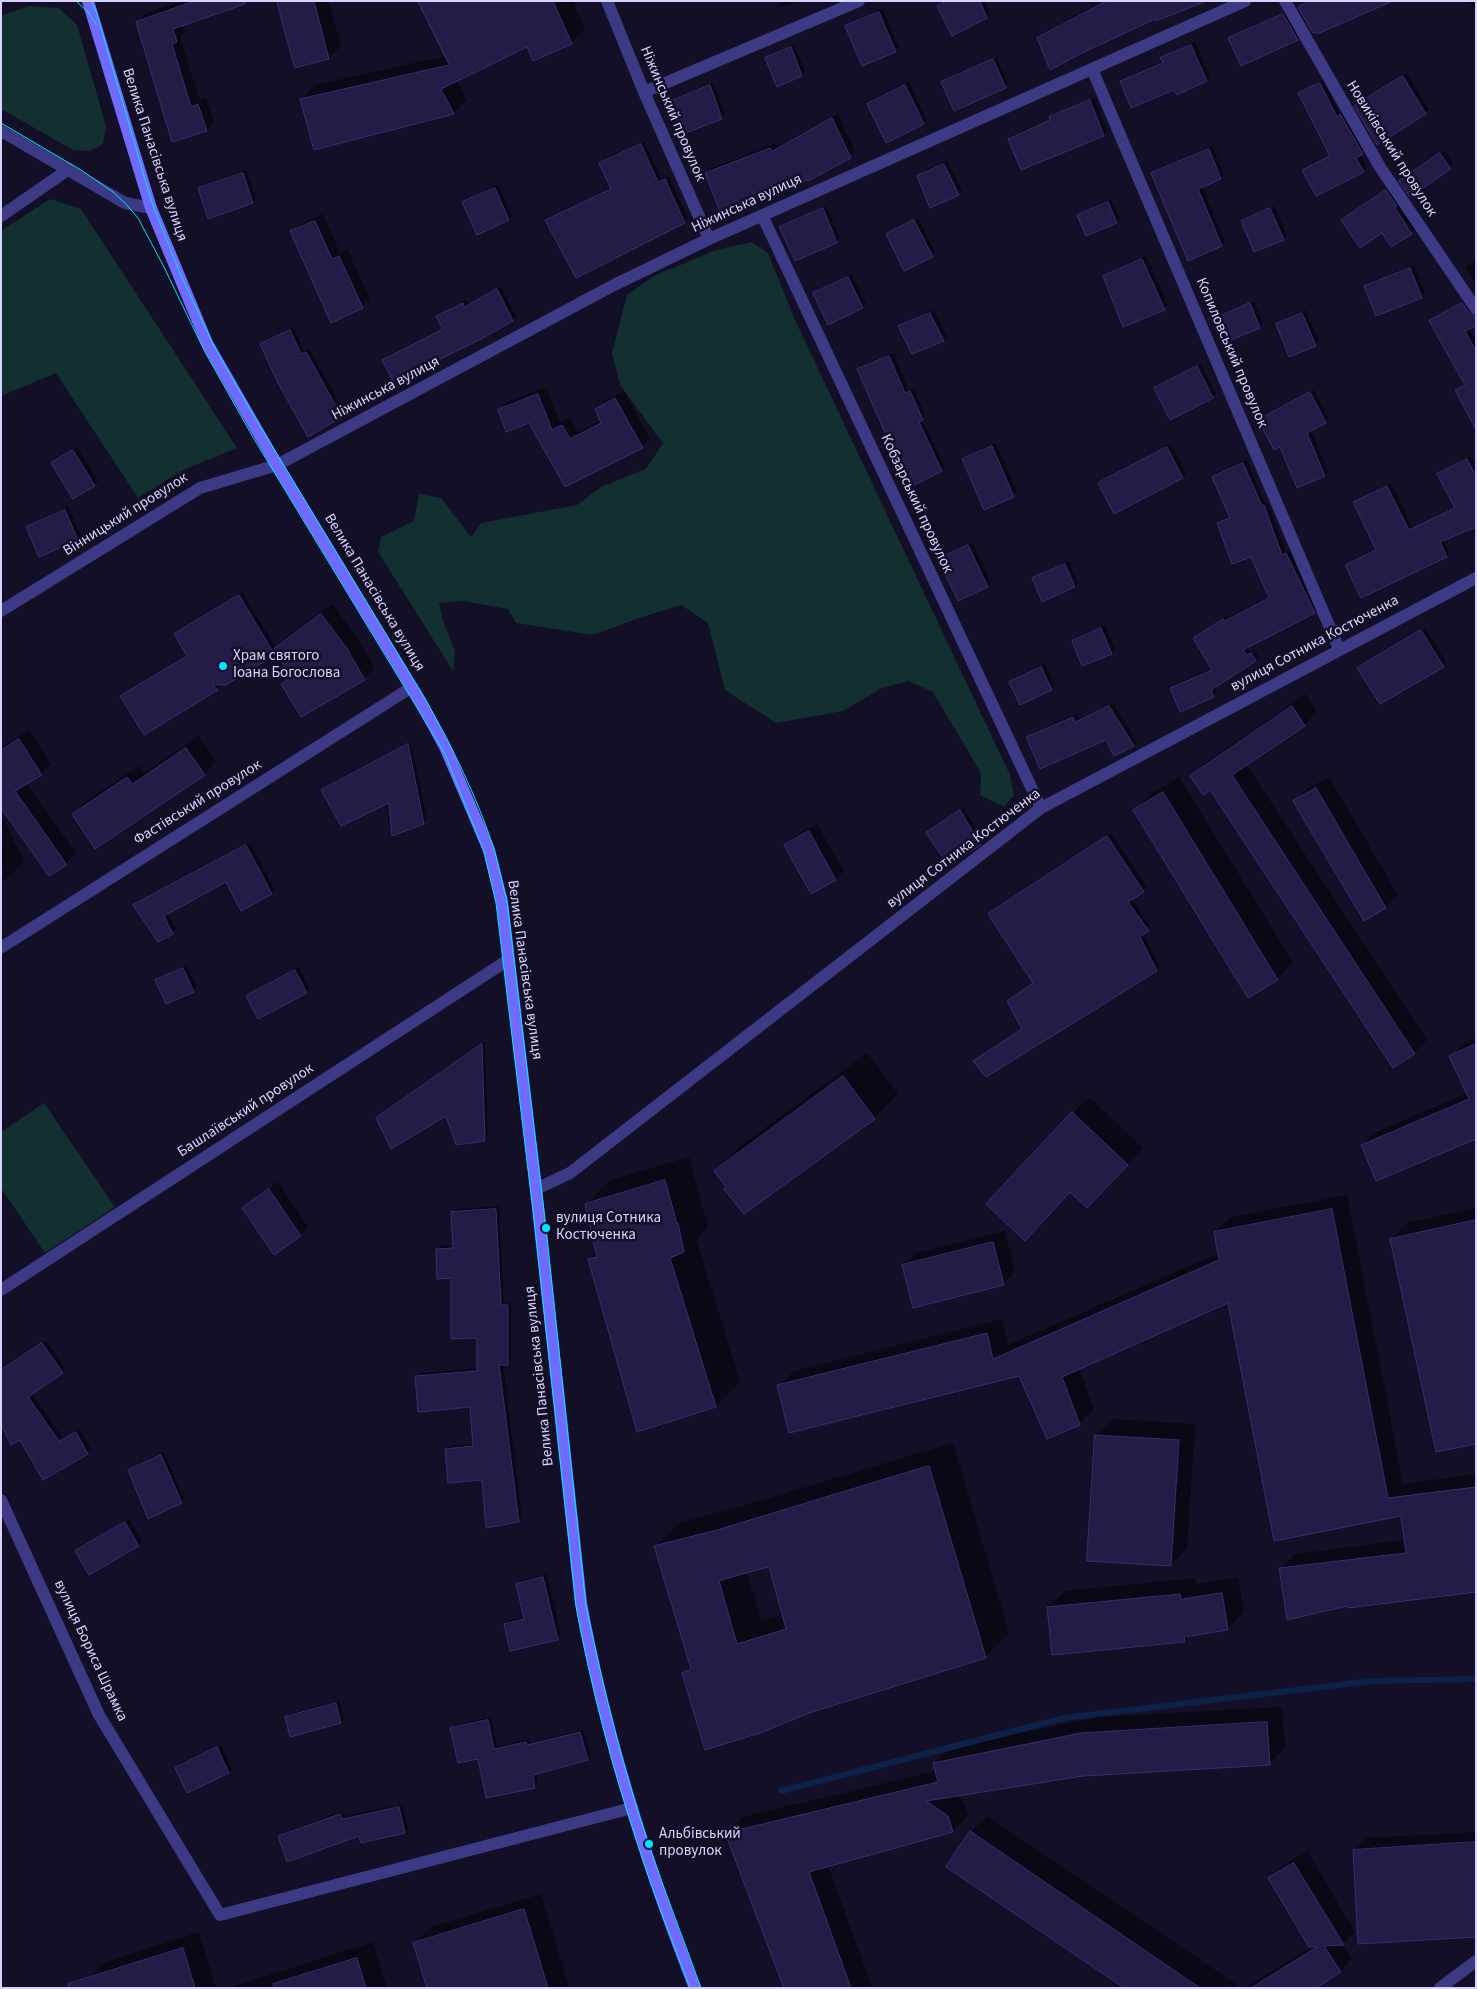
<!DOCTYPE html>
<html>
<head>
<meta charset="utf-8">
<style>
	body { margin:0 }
	#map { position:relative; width:1477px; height:1989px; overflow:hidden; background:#130f26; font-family:"Source Sans 3",sans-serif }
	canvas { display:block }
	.frame { position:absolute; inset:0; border:2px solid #d9d4ff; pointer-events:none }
</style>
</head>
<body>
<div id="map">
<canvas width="1477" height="1989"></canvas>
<div class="frame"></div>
</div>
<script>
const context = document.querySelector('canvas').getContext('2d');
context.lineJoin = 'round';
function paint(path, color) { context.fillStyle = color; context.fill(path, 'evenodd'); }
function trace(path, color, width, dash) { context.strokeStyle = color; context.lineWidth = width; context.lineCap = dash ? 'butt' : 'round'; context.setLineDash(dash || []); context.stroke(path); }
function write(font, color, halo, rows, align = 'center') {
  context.font = font + ' "Source Sans 3",sans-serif'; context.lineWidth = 5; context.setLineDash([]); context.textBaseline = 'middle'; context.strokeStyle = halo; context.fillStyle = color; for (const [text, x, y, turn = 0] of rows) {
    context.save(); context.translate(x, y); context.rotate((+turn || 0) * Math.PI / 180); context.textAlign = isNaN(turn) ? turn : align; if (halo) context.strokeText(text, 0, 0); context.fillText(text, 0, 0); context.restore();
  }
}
const green = new Path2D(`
	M29,6L59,8L77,25L106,126L103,144L90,151L73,150L1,109V16Z
	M50,199L81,209L237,448L183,470L138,498L56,373L1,396V231Z
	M752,242L768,253L796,322L1010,775L1014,795L1004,807L980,795L981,773L933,692L908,681L882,688L843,711L776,723L725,690L708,623L681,605L642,617L593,635L516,623L508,609L463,601L439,603L443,621L455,651L453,671L378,552L381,537L414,521L419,494L441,498L471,537L481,523L577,505L601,487L646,469L663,443L620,385L612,353L627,295L654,276L716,250Z
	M44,1103L115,1207L45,1253L1,1188V1132Z`);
const shadow = new Path2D(`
	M182,1H237L181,25L184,33L180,37L199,99L206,97L214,122L206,130L173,140L137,22L145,14Z
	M278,1H329L341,46L329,58L296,67Z
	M419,1H580L574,4L585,29L572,42L534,60L527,45L457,80L467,100L454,113L302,99L315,85L446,56Z
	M779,1H800L781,7Z
	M946,1H985L990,14L987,17L952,34L939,6Z
	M1105,1H1188L1156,17L1038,38L1073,17Z
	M1468,1H1476V7L1475,8Z
	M883,9L899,47L895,51L847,26L850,23Z
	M1287,11L1301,36L1297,39H1229L1233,35Z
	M1195,42L1210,77L1206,80L1175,88L1121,81L1125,78L1163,62L1162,58L1165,55Z
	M794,45L805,71L802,75L778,85L766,59L770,55Z
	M997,57L1008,84L1005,87L943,83L946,79Z
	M1407,73L1429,110L1425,113L1356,106Z
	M1323,80L1340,114L1344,112L1366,149L1360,154L1366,167L1363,171L1304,170L1330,155L1299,93L1303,90Z
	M713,82L725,114L721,118L672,101L676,98Z
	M909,82L927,120L924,123L886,141L868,104L872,100Z
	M1094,98L1107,131L1104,135L1022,168L1010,139L1013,135L1051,119L1054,114Z
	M838,114L855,151L850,157L706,174L712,168L776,143L777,147Z
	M644,142L662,179L669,176L688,218L684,222L576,276L547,220L550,217L612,188L600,163L604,159Z
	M1212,146L1224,175L1221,178L1202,186L1225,242L1221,245L1153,173L1156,170Z
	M1444,150L1454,165L1411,196L1401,181Z
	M947,161L962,191L958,194L918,176L922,172Z
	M246,170L256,198L253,202L199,189L203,185Z
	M498,185L512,216L508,219L464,203L467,199Z
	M1390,187L1415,229L1392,246L1382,231L1346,217Z
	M1111,199L1120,219L1116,222L1078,215L1082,212Z
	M826,206L840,238L836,242L781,227L784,223Z
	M1274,206L1287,235L1283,239L1242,221L1246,218Z
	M323,214L340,253L347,249L370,299L362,307L292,232L300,224Z
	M918,218L935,252L932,256L887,235L891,231Z
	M1146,256L1168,305L1164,308L1104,276L1108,273Z
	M1476,259V285L1465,267Z
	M1414,265L1425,294L1421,297L1365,286L1369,282Z
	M852,274L866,304L863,307L814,294L818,290Z
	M501,287L516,316L513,320L429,363L431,367L428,370L384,360L388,356L444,328L438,317L441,313L466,300L468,304Z
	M1466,300L1476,313V324L1469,328L1476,341V410L1457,391L1466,384L1431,321Z
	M1254,301L1263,323L1259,327L1222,316L1225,312Z
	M934,310L947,337L943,340L900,326L903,323Z
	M1306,310L1319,341L1315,344L1277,324L1281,321Z
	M294,327L304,351L309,349L345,413L342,416L262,344L265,340Z
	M893,353L909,391L914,388L925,416L922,419L945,467L942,470L913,484L859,369L862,365Z
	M1201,364L1216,394L1212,397L1155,389L1159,385Z
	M546,387L560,423L570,418L578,432L601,420L596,409L604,401L624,391L650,439L642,447L566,485L530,422L499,410L507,402Z
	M1314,390L1329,418L1311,429L1328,472L1325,475L1281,445L1260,420Z
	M996,443L1017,492L1013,496L964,459L967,456Z
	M1171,444L1186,473L1183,477L1114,513L1099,484L1103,480Z
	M77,447L98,481L94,485L53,463Z
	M1470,456L1476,466V525L1443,539L1450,553L1446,556L1347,565L1350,562L1377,549L1354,502L1358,499L1391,483L1413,528L1456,507L1439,474Z
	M1247,460L1265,503H1268L1286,552L1290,550L1318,609L1314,612L1247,647L1250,652L1255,650L1259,657L1255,660L1215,686L1217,692L1214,696L1181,710L1171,688L1175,684L1213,668L1194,638L1227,616L1229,618L1269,597L1252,555L1218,524L1231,517L1214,477L1217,473Z
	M68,507L81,535L77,539L27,528L31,524Z
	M972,543L991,582L987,586L959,599L940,560L943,556Z
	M1069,561L1078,583L1075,586L1034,579L1037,575Z
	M242,592L276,648L286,638L332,604L356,636L375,668L364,679L283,684L292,675L277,652L144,733L122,696L188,655L176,634L179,631Z
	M1105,625L1115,649L1112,653L1083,665L1073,641L1077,637Z
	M1425,628L1446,662L1443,666L1359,668Z
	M1045,664L1055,685L1051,689L1011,682L1014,678Z
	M1306,694L1317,712L1304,725L1246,764L1427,1040L1414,1053L1211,788L1192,776L1205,763Z
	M1113,703L1137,742L1115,754L1107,738H1028L1031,734L1076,714L1079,720Z
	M30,730L51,764L41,774L26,783L76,853L66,864L1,806V747Z
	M199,736L216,762L204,774L73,814L85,802L139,766L144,773Z
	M411,742L427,819L424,823L390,801L322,790L326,786Z
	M1179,777L1293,962L1277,979L1135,810L1151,794Z
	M1329,777L1398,895L1386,907L1364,919L1295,801L1307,789Z
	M964,808L983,840L980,844L928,833Z
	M1,814L24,862L8,878L1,881Z
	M817,824L844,871L836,879L812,892L786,845L794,837Z
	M1111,833L1147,887L1131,898L1151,927L1143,933L1160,967L1157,970L974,1061L1023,1028L1034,983L990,914Z
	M250,843L275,890L272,893L227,880L167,913L176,929L158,941L135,905L138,902Z
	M187,965L197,987L193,991L157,981L160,977Z
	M299,967L310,989L307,992L247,996Z
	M1476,1038V1137L1362,1145L1374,1133L1468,1093L1451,1057L1463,1044Z
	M485,1042L488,1136L484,1140L446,1115L377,1118Z
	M867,1053L898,1094L874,1118L727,1187L715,1171L739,1147Z
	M1089,1097L1143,1148L1103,1190L1071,1191L1073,1113Z
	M689,1157L708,1227L696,1239L740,1382L716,1406L638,1430L590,1259L597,1252L586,1204L610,1180Z
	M278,1182L308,1227L300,1235L244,1208L252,1200Z
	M1347,1195L1403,1484L1476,1474V1590L1280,1569L1295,1554L1405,1540L1402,1514L1275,1539L1229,1301L1079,1368L1094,1409L1079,1424L1020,1375L779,1386L794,1371L1001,1319L1008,1345L1219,1253L1215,1232L1230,1217Z
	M499,1206L504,1302H511V1360L507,1364H503L522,1517L518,1521L483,1479L446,1450L450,1446L474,1444L471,1406L416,1377L420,1373L478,1368V1337L452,1277L437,1249L441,1246L454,1245L452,1212L456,1209Z
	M1476,1208V1442L1391,1239L1407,1223Z
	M1005,1231L1015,1272L1003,1284L904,1265L916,1253Z
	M46,1341L66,1369L32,1393L63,1439L80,1429L91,1449L43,1478L1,1370Z
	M1112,1419L1195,1424L1187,1548L1171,1565L1096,1436Z
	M953,1443L1009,1633L985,1657L683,1674L692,1665L656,1546L680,1522L742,1506ZM770,1566L784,1614L761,1621L747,1572Z
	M164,1452L184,1499L181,1502L130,1470L133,1466Z
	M129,1519L142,1542L138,1545L77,1551Z
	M547,1574L561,1635L557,1639L505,1624L509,1620L525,1617L517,1584L521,1580Z
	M1238,1577L1244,1612L1227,1629L1190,1635L1184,1641L1048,1607L1065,1591L1196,1578L1197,1584Z
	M339,1700L344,1718L341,1722L286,1718L290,1714Z
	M1282,1707L1285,1748L1269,1764L1083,1775L955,1795L963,1801L968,1815L953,1831L828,1865L872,1988H785L727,1833L742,1817L937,1771L935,1763L950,1748L1098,1717Z
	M491,1717L497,1746L529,1739L530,1743L583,1729L591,1755L587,1759L536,1772L538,1783L535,1787L479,1757L451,1728L455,1725Z
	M221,1745L232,1769L229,1772L188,1792L176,1768L180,1764Z
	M403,1804L408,1829L404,1832L279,1836L283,1833L343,1811L345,1816Z
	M987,1816L1239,1986L1126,1988L971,1832Z
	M1476,1832V1936L1354,1850L1366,1838Z
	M1307,1851L1355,1932L1343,1944L1352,1959L1340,1971L1314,1988H1245L1311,1947L1270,1878L1282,1866Z
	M541,1894L569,1988H428L415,1943L431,1927Z
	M199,1932L216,1988H90L87,1979L103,1963Z
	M373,1942L387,1988H228Z`);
const stream = new Path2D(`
	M781,1791L1064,1718L1371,1681L1476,1679`);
const building = new Path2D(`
	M195,1H245V4L173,29L177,42L172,44L191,107L198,104L207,131L172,142L136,22Z
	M277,1H314L329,59L295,68Z
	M418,1H553L572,44L533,61L527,47L441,89L454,114L314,150L300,99L449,65Z
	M947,1H980L987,18L952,36L937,6Z
	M1107,1H1204V2L1156,21L1155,19L1082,53L1050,70L1037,38Z
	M1311,1H1393L1317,34L1316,32L1313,33L1298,7Z
	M879,12L896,52L862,66L845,26Z
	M1283,14L1298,40L1241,66L1228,38Z
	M1191,45L1207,81L1177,95L1174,90L1131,108L1120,81L1163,63L1160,58Z
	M791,47L802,76L777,87L765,58Z
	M993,59L1006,88L954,111L941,82Z
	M1403,76L1426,114L1377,145L1354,106Z
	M1320,83L1337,117L1340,114L1363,154L1356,158L1364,172L1316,196L1302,170L1330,156L1298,93Z
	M710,85L722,119L683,134L671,101Z
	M905,85L924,124L886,143L867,104Z
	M1090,100L1104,136L1021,170L1008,139L1050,120L1049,117Z
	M832,118L851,158L808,181V180L721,214L705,173L770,148L772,151Z
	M641,144L658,182L665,179L685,223L576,278L545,220L611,189L599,163Z
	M1209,149L1221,179L1198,189L1222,246L1188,261L1151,173Z
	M1440,153L1451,169L1410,197L1399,181Z
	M944,164L959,195L930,208L917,176Z
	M243,173L253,203L208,219L198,188Z
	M495,188L509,220L477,235L462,202Z
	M1386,190L1397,206L1395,208L1412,234L1391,247L1382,233L1360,248L1341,220Z
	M1108,202L1117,223L1086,236L1077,215Z
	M823,208L837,243L795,261L779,227Z
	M1270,208L1284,240L1254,252L1241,221Z
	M914,220L933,257L904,271L886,234Z
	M315,221L332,259L339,256L363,308L331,323L290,231Z
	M1142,259L1165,310L1123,327L1103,276Z
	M1410,268L1422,298L1376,316L1364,286Z
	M848,277L863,308L828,325L813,293Z
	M497,289L513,321L481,339L426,366L428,371L397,388L382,360L443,329L436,316L463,303L464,307Z
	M1250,303L1260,328L1231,340L1220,316Z
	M1462,303L1470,314L1476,317V326L1465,331L1476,351V430L1455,390L1465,385L1429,321Z
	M930,313L944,341L912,354L898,326Z
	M1302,313L1316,346L1289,357L1276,324Z
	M290,330L301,354L306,352L342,417L308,437L278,383L260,344Z
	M889,356L905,393L910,391L923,420L919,422L942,471L912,486L888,434L886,435L857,369Z
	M1197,366L1213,398L1170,420L1154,388Z
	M1310,392L1326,423L1307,433L1325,476L1297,488L1280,447L1274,450L1258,420Z
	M538,394L552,430L562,425L570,439L601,423L595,409L615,398L643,448L565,487L529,423L506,432L498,410Z
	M992,446L1014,497L984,510L962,459Z
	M1167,447L1183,478L1114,514L1098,483Z
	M73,450L95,486L73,499L51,463Z
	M1467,459L1476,476V527L1440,542L1447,557L1361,598L1345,565L1376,550L1353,502L1387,486L1409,530L1455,508L1437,474Z
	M1243,463L1262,506L1264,505L1282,555L1286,553L1315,613L1243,650L1246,655L1251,653L1256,661L1211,690L1214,697L1180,712L1170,688L1212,670L1193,638L1223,619L1225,621L1269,598L1251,557L1232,564L1217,523L1230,518L1212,477Z
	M65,510L78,540L39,557L26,527Z
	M968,545L988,587L958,601L938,559Z
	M1065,564L1075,587L1042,602L1032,578Z
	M239,595L275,655L226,685H212L218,690L144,735L120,696L187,656L174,634Z
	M321,614L346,647L365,680L301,717L281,684L291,677L274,649Z
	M1101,628L1112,654L1082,666L1072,641Z
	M1421,630L1444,667L1380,704L1357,668Z
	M1041,667L1052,690L1020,705L1009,682Z
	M1109,706L1134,746L1114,756L1106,740L1040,769L1026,737L1073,717L1075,722Z
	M1292,706L1305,726L1232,775L1415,1054L1393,1068L1210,790L1203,795L1190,776Z
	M19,739L42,775L15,791L67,865L49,876L1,808V750Z
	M408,744L424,824L392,836L389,803L341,826L321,790Z
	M186,748L205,775L95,849L72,814L127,777L132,784Z
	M1316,788L1386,908L1364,921L1293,801Z
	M1163,792L1278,980L1248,998L1133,810Z
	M960,810L981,845L948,865L926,833Z
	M809,831L836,880L811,894L784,845Z
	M1107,836L1144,892L1128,902L1149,931L1140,937L1157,971L986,1077L973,1061L1022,1029L1007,1001L1033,983L988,914Z
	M246,845L272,894L241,911L226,882L164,916L173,934L158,942L133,905Z
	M183,968L194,992L166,1004L155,980Z
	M295,970L307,993L258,1019L246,996Z
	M482,1044L485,1141L456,1145L446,1116L391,1149L376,1118Z
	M1476,1044V1139L1376,1181L1361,1145L1469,1099L1449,1056Z
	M843,1076L875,1119L744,1214L724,1189L726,1187L714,1171Z
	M1072,1112L1128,1165L1087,1208L1070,1192L1025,1241L986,1204Z
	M665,1180L677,1224L678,1223L684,1252L670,1258L716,1407L637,1432L588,1259L597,1257L585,1204Z
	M269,1189L301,1236L274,1255L242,1208Z
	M496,1209L501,1305H508V1365H499L519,1522L486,1528L482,1480L448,1483L445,1449L473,1446L470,1407L418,1412L415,1376L477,1371V1338L451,1339V1278L437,1279L436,1249L453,1248L451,1212Z
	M1332,1209L1388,1498L1476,1487V1592L1348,1608L1347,1606L1287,1620L1279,1568L1406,1553L1401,1516L1274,1541L1228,1303L1062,1377L1080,1425L1047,1439L1019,1376L789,1433L777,1385L987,1333L993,1359L1219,1260L1214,1232Z
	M1476,1220V1444L1436,1452L1390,1239Z
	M993,1242L1004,1285L913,1308L902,1265Z
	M42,1343L63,1373L28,1397L59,1441L76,1432L88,1454L43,1480L20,1440L11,1445L1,1424V1370Z
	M1095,1435L1179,1440L1171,1566L1087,1561Z
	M161,1455L182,1503L148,1519L128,1470Z
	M929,1466L986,1658L809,1713L763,1732L705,1750L682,1673L691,1669L654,1546L717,1530ZM769,1567L786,1629L737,1644L719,1581Z
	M125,1522L139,1546L89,1575L75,1551Z
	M543,1577L558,1640L510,1651L504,1624L524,1619L516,1584Z
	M1222,1593L1228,1630L1184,1637L1185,1642L1052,1655L1047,1607L1180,1594L1181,1599Z
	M336,1703L341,1723L290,1737L285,1717Z
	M488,1720L494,1749L526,1742L527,1745L580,1732L588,1760L533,1775L535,1788L486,1798L478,1759L458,1763L450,1728Z
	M1267,1722L1270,1765L1083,1776L926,1801L948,1816L953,1832L809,1872L851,1988H784L725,1833L938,1782L933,1763L1081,1733Z
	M217,1747L229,1773L187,1793L175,1768Z
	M399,1807L405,1833L361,1843L359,1836L287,1862L278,1836L340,1814L342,1819Z
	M970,1831L1200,1988H1124L946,1867Z
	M1476,1842V1937L1358,1944L1353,1850Z
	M1294,1863L1344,1945L1324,1946L1341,1972L1316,1988H1251L1317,1947H1309L1268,1878Z
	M524,1909L548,1988H427L413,1943Z
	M183,1948L195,1988H69L68,1984Z
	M357,1958L366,1988H274L273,1984Z`);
const street = new Path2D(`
	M607,1L644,92L709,239
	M1285,1L1380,167L1476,309
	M1092,69L1339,649
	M644,92L859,1
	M1,131L125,203L151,208
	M762,215L1041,808
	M1,216L69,169
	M1,611L200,488L277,465L614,285L709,239L1245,1
	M2,947L412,687
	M536,1189L570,1173L1041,808L1476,578
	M1,1290L508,960
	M1,1500L99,1715L220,1915L632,1808
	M1440,1988L1476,1961`);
const secondary = new Path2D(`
	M88,1L151,208L207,343L277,465L419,699L445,747L489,850L502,902L536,1189L581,1603C605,1735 646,1863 695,1988`);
const tram = new Path2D(`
	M76,1L89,13L96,24
	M91,1L96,11L152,203L182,278L215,348L251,411L427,702C453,749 477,797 494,849C499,866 502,884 507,901L546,1228L586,1606C603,1686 622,1767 649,1845C665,1893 684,1940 701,1988
	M1,123L81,170L113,192L125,203L138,218L163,265L205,352L254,439L445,754L484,852L496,903L534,1219L576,1606C591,1687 612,1767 638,1845C653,1893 672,1940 690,1988`);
const markers = [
	[223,666,5,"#00e5ff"],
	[546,1228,5,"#00e5ff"],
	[649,1844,5,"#00e5ff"]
];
const streetNames = [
	["Ніжинський провулок",672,114,67],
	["Новиківський провулок",1391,149,58],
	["Велика Панасівська вулиця",154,155,72],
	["Ніжинська вулиця",747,204,-25],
	["Копиловський провулок",1231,353,67],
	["Ніжинська вулиця",386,389,-28],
	["Кобзарський провулок",916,504,65],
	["Вінницький провулок",126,515,-32],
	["Велика Панасівська вулиця",374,593,59],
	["вулиця Сотника Костюченка",1315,644,-28],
	["Фастівський провулок",198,803,-32],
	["вулиця Сотника Костюченка",964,849,-37],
	["Велика Панасівська вулиця",524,970,82],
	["Башлаївський провулок",246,1111,-33],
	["Велика Панасівська вулиця",540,1376,-96],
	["вулиця Бориса Шрамка",90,1651,65]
];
const poiNames = [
	["Храм святого",233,657],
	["Іоана Богослова",233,674],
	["вулиця Сотника",556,1219],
	["Костюченка",556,1236],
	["Альбівський",659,1835],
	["провулок",659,1852]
];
paint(green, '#12302f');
paint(shadow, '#0007');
trace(stream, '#0c2248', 6);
paint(building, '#241b47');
trace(building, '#3b2d73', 1);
trace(street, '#3d3a85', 12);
trace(secondary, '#6f6bff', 12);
trace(tram, '#00e5ff', 1);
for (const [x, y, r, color] of markers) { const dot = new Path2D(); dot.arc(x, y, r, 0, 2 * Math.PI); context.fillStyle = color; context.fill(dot); trace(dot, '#130f26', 2); }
write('15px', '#d9d4ff', '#130f26', streetNames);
write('15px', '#d9d4ff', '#130f26', poiNames, 'left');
</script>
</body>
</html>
